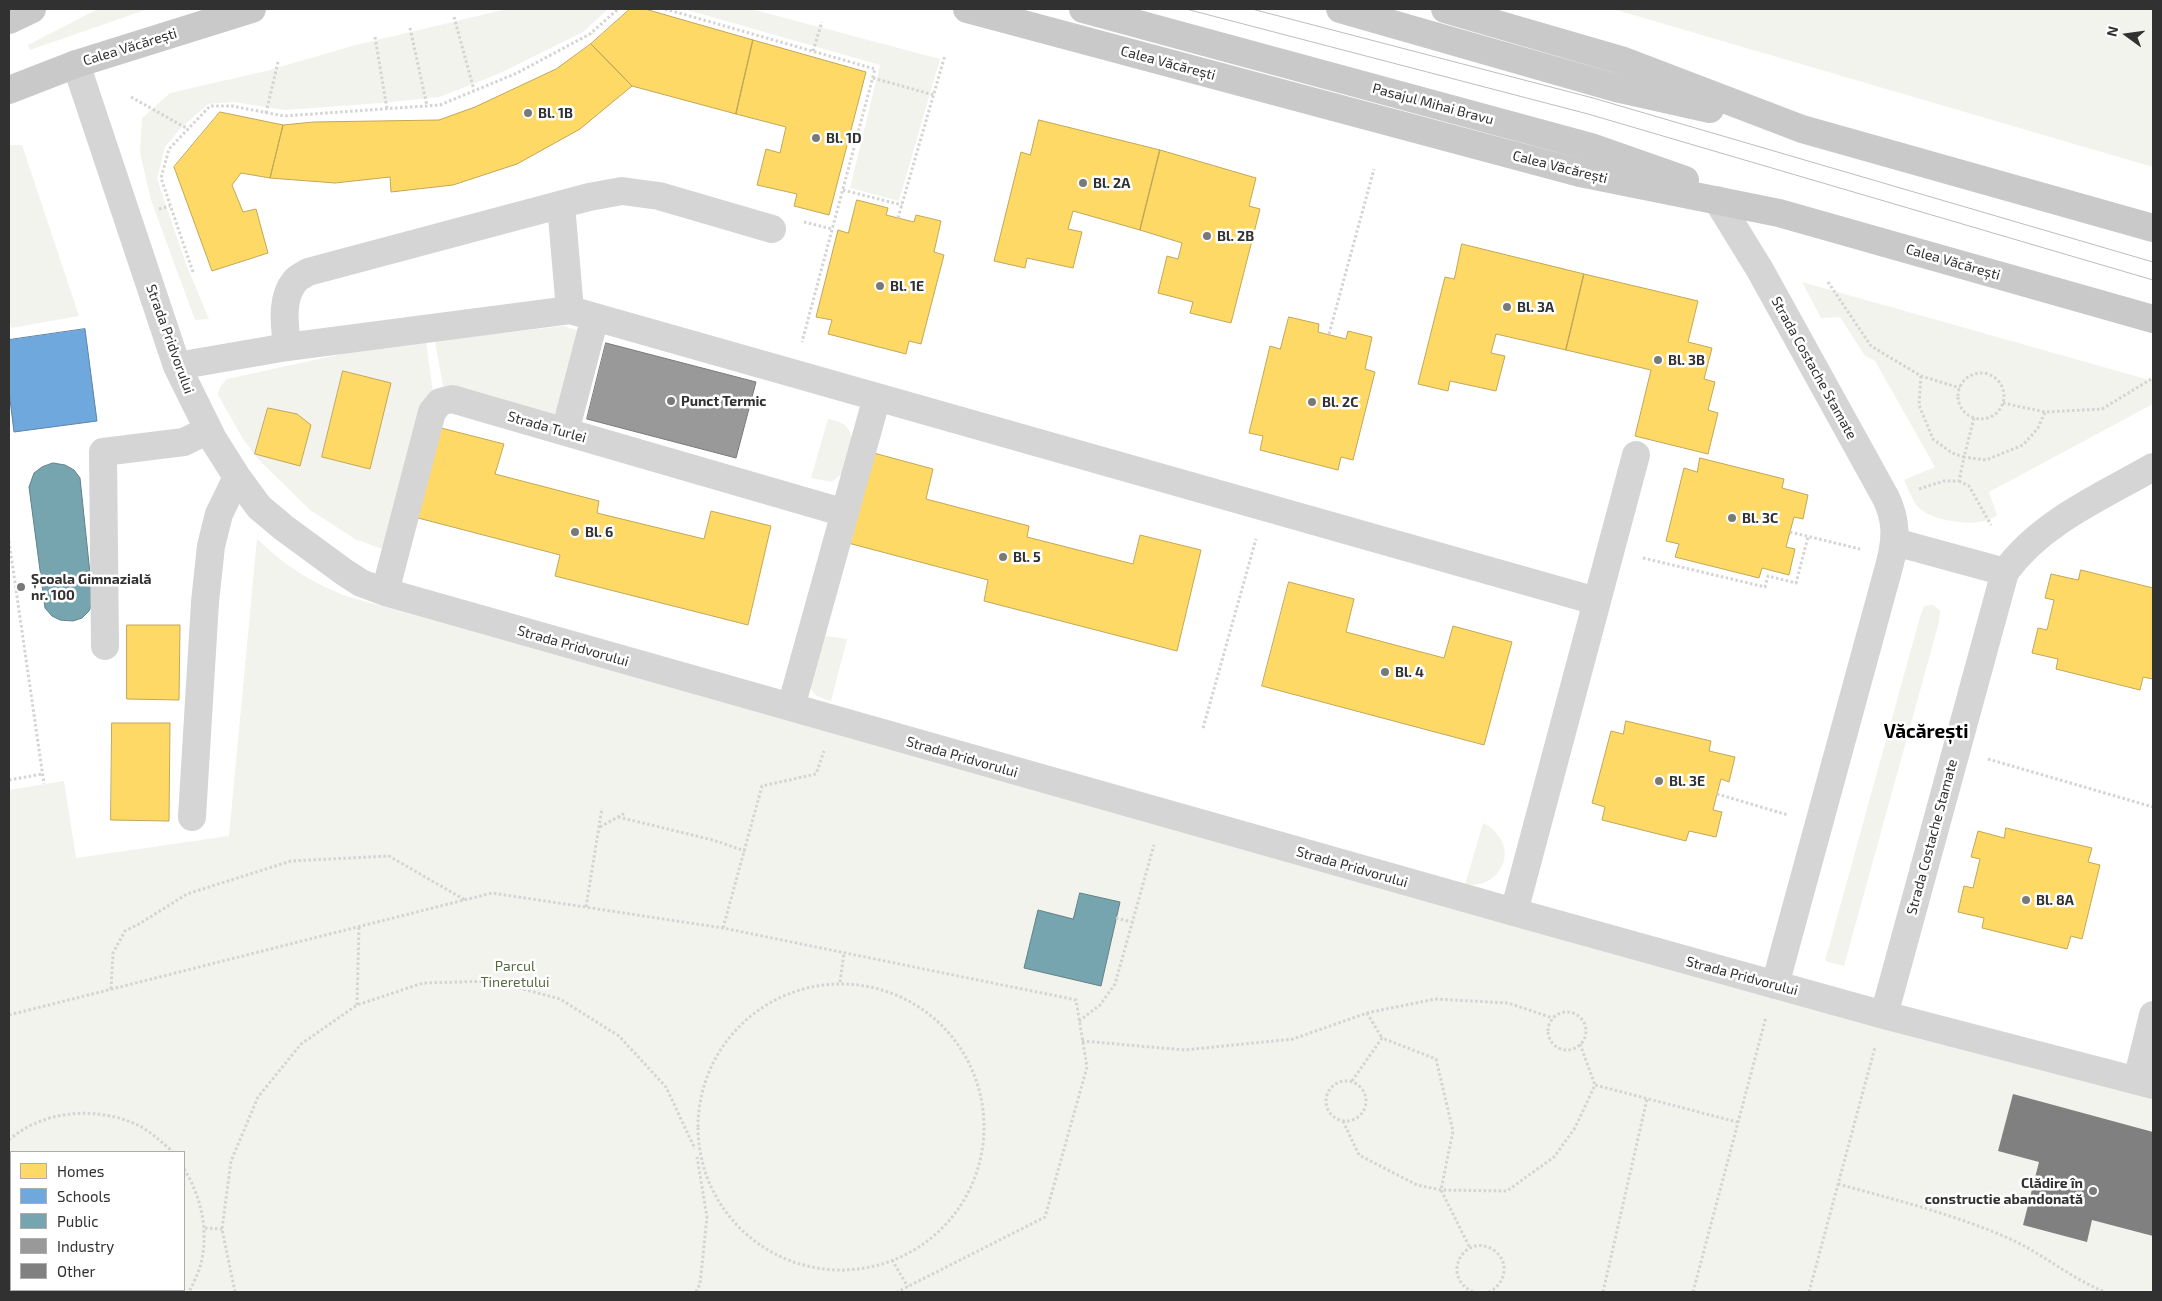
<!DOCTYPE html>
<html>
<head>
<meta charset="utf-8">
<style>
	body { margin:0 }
	#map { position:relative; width:2162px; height:1301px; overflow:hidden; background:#fff; font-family:"Exo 2",sans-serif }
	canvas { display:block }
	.frame { position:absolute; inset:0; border:10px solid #313131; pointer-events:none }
	.legend { position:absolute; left:10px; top:1151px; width:175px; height:140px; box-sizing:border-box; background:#fff; border:1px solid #adadad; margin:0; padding:6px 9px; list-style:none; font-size:15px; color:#313131 }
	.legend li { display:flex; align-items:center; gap:10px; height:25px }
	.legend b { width:25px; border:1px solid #adadad }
	.north { position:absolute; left:2102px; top:10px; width:50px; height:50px; -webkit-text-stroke:4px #fff; paint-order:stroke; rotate:284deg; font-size:14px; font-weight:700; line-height:20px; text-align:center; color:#313131 }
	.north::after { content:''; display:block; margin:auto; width:18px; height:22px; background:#313131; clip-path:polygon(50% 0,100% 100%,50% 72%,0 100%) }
</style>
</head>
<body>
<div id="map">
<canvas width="2162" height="1301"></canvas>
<div class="frame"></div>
<ul class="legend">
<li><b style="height:14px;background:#ffd966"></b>Homes</li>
<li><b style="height:14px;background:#6fa8dc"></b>Schools</li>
<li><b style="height:14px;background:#76a5af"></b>Public</li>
<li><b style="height:14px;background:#999"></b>Industry</li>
<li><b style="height:14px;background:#808080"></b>Other</li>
</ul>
<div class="north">N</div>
</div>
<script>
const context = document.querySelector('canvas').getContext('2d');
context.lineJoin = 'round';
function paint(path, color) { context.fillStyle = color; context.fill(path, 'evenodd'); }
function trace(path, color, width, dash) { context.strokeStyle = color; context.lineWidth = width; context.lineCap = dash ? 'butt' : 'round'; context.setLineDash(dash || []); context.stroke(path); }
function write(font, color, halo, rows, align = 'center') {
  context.font = font + ' "Exo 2",sans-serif'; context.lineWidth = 5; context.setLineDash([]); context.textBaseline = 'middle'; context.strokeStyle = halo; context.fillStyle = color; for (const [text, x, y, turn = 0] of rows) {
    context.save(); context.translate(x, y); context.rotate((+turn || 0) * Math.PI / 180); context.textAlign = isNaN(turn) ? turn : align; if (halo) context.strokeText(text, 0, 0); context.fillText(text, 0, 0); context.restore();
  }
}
const green = new Path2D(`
	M98,9H148L30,50L28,45Z
	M507,9H608L583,32L496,75L439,97L381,103L285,110L234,102L208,104L180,129L165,147L157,179L186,264L209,319L195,320L151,200L140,153L142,118L170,93L266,71L356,45Z
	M684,9H751L940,59L899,201L850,188L880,65Z
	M1613,9H2153V167Z
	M9,145H22L79,316L11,328L9,318Z
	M1802,282L2153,381V404L1989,492L1997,515C1981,529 1934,522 1919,508C1912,501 1908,488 1904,480L1935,467L1875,361L1865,356L1840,317L1821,318Z
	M564,326L586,333L560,427L445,398L435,341Z
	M426,342L434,399L388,551L355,539L310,510L259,460L243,439L218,395L220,387L227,379L342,354Z
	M828,419C834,420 841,422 846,426C857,437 849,464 841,474C838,477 834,480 832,482L811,478Z
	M257,539C286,566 308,581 346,596L908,754L2153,1099V1292H9V790L64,781L76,858L229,836ZM11,1152H184V1290H11Z
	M1933,605L1940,610L1939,622L1844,966L1825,961L1920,617L1924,606Z
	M826,636L847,639L831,701C826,699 820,698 816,695C801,683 814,656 817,641Z
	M1483,823C1520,841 1507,888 1465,885Z`);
const homes = new Path2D(`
	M630,9H645L753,40L736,114L632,86L591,44Z
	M753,40L866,72L829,215L794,206L797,194L757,185L766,149L780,153L786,127L736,114Z
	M591,44L632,86L580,129L517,164L453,185L391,192L390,177L335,183L270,178L283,125L314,122L439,120L475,107L556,69Z
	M220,112L283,125L270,178L241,173L232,185L243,212L256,209L268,253L212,271L174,167Z
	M1039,120L1160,150L1140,230L1073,211L1068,229L1082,232L1073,268L1027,258L1025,268L994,261L1021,152L1030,155Z
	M1160,150L1256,178L1249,206L1260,209L1231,323L1190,313L1193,302L1158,293L1167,256L1178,259L1182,243L1140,230Z
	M857,200L888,208L886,215L914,222L916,215L941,221L934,252L944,255L921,344L909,341L906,354L828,334L832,320L816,317L838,230L848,233Z
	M1462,244L1584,274L1566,350L1496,334L1491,353L1505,356L1496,391L1450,381L1448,391L1418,384L1445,277L1454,279Z
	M1584,274L1698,301L1688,342L1712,348L1704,379L1715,382L1708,410L1718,413L1708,454L1635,436L1651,370L1566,350Z
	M1289,317L1319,324L1318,332L1346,339L1348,331L1372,337L1365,369L1375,372L1353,460L1341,457L1338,470L1260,450L1263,436L1249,433L1270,346L1280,349Z
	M343,371L391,383L370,469L322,457Z
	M268,408L297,414L311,425L300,466L255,454Z
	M441,428L504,444L495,474L599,501L597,513L704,539L711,511L771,526L748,625L555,576L560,555L418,518Z
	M870,452L933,469L926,499L1029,526L1027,537L1133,564L1140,535L1201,550L1177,651L984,601L988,580L848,543Z
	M1700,458L1784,479L1782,488L1808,495L1803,519L1794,517L1786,547L1795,549L1789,575L1762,568L1759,578L1675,557L1679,544L1666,541L1684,468L1697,472Z
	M2081,570L2153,588V679L2143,677L2140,690L2056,669L2058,659L2032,653L2038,628L2047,630L2054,600L2045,598L2051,574L2078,580Z
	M1289,582L1354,599L1346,632L1444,658L1453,626L1512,642L1484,745L1262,686Z
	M127,625H180L179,700L127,699Z
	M1626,721L1711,741L1709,751L1735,757L1729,782L1721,779L1717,794L1713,810L1722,812L1716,837L1689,831L1686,841L1602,820L1605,807L1592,803L1611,731L1623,734Z
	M112,723H170L169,821L111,820Z
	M2006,828L2092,848L2088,862L2100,865L2082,939L2071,936L2067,949L1982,928L1984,918L1958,912L1964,886L1973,888L1980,859L1971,857L1978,831L2004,838Z`);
const schools = new Path2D(`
	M85,329L97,421L14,432L9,391V340Z`);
const public = new Path2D(`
	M53,463L65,465L74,470L80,478L93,602L89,611L82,618L73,621L60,620L52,616L45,608L29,487L34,473L42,467Z
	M1080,893L1120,902L1101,986L1024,968L1038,910L1073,919Z`);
const industry = new Path2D(`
	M606,343L756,382L736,458L587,419Z`);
const building = new Path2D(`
	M2013,1094L2153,1132V1236L2092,1220L2087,1242L2023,1225L2039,1162L1998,1151Z`);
const path = new Path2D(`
	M665,9L875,69L802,342
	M454,17L474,90
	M410,28L427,106
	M375,37L387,109
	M813,51L822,22
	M873,78L934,95
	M131,97L188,129
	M266,113L278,62
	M843,190L902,205
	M159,209L170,206
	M898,218L945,55
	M804,222L832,229
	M193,272L161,178L169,149L210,106H232L284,116L440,105L517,73L590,34L618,9
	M1828,282L1871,346L1921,376L1960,388
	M1329,334L1374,169
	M1958 396a23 23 0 1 1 46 0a23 23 0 1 1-46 0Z
	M1921,376L1919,405L1933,439L1952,453L1964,457L1974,418
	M2003,403L2045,412L2102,409L2153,378
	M1959,481L1969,486L1991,525
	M1919,489L1944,481H1959L1964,457L1986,460L2023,445L2038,428L2045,412
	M1790,532L1860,549
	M9,541L44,784
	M1643,558L1765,587L1768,576L1796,583L1808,537
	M1203,728L1256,539
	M1988,759L2153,807
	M9,780L42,774
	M1717,794L1788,815
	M618,817L713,840L745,851
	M600,827L625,813
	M586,907L602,808
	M1116,918L1132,922
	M723,928L762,786L816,774L824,751
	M840,982L844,953
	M698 1127a143 143 0 1 1 286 0a143 143 0 1 1-286 0Z
	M111,989L113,953L125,931L139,924L187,894L291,861L389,856L465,900
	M357,1005L359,927
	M1548 1031a19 19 0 1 1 38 0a19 19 0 1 1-38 0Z
	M1367,1013L1382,1038
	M9,1015L492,893L723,928L1076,1000L1087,1067L1045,1217L897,1292
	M1079,1021L1100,1005L1115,984L1154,845
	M1082,1041L1185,1050L1293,1039L1367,1013L1435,999L1508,1003L1553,1018
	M1580,1044L1595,1085
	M1326 1101a20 20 0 1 1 40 0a20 20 0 1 1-40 0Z
	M1352,1081L1382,1038L1436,1059L1453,1131L1441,1190L1470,1248
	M1343,1121L1359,1155L1417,1185L1441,1190L1507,1191L1554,1157L1575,1128L1595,1085L1737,1122
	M9,1140C44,1109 99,1106 140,1126C151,1132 164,1144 173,1152
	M184,1169C201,1196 209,1230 201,1263C199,1273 193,1283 189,1292
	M1838,1184C1896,1200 1953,1214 2008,1238C2042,1253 2070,1278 2105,1292
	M205,1228L222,1229
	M892,1260L908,1287
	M235,1292L222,1229L231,1161L258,1097L301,1044L357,1005L423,983L493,981L560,999L619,1036L666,1087L695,1149
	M696,1292L700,1284L707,1217L697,1157
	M1473,1292C1438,1275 1467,1230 1495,1251C1501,1256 1505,1263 1504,1271C1503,1281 1497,1288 1489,1292
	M1603,1292L1647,1099
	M1693,1292L1766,1017
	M1809,1292L1875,1047`);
const minor = new Path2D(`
	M76,64L177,366L213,439L237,477L259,507L284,528L344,572L361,583L385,592L1514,912L1884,1015L2153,1085
	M1717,200L1760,270L1886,498C1897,521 1896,539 1890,563L1775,985
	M561,205L570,310
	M287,347C285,326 280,299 295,281C298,277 304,275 308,272L589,197L622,191L659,196L772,229
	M177,366L287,347L570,310L1596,601
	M565,432L595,317
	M1895,542L2005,572
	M385,592L432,412L440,402L452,399L845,513
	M105,646L103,452L184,442L208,430
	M791,707L877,397
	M192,817L205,602L211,546L219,514L237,477
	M1514,912L1636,455
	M1884,1015L2005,572C2041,522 2101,497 2153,467
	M2137,1080L2153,1015`);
const major = new Path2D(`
	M967,9L1580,173L1779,213L2153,319
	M1083,9L1591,147L1685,180
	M1340,9L1616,88L1710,109
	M1445,9L1624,61L1802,129L2153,228
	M9,20L32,9
	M9,90L76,64L252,9`);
const tram = new Path2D(`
	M1186,9L1588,114L2153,280
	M1252,9L1593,98L2153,262`);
const markers = [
	[528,113,5,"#797979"],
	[816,138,5,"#797979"],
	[1083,183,5,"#797979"],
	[1207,236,5,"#797979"],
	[880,286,5,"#797979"],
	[1507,307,5,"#797979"],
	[1658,360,5,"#797979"],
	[671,401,5,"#797979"],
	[1312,402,5,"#797979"],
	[1732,518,5,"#797979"],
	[575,532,5,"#797979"],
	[1003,557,5,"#797979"],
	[21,587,5,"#797979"],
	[1385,672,5,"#797979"],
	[1659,781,5,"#797979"],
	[2026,900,5,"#797979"],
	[2093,1191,5,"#797979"]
];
const streetNames = [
	["Calea Văcărești",130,47,-17],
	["Calea Văcărești",1168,63,15],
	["Pasajul Mihai Bravu",1433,104,15],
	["Calea Văcărești",1560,167,14],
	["Calea Văcărești",1953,262,16],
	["Strada Pridvorului",170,339,70],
	["Strada Costache Stamate",1814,368,61],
	["Strada Turlei",547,427,16],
	["Strada Pridvorului",573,646,16],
	["Strada Pridvorului",962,757,16],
	["Strada Costache Stamate",1932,837,-75],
	["Strada Pridvorului",1352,867,16],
	["Strada Pridvorului",1742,976,15]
];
const poiNames = [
	["Bl. 1B",538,113],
	["Bl. 1D",826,138],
	["Bl. 2A",1093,183],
	["Bl. 2B",1217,236],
	["Bl. 1E",890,286],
	["Bl. 3A",1517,307],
	["Bl. 3B",1668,360],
	["Punct Termic",681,401],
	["Bl. 2C",1322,402],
	["Bl. 3C",1742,518],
	["Bl. 6",585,532],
	["Bl. 5",1013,557],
	["Școala Gimnazială",31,579],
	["nr. 100",31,595],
	["Bl. 4",1395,672],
	["Bl. 3E",1669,781],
	["Bl. 8A",2036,900],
	["Clădire în",2083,1183,"right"],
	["constructie abandonată",2083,1199,"right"]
];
const parkNames = [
	["Parcul",515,966],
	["Tineretului",515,982]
];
const districtNames = [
	["Văcărești",1926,732]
];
paint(green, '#f1f3ec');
paint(homes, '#ffd966');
trace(homes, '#c1a756', 1);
paint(schools, '#6fa8dc');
trace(schools, '#5c84a9', 1);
paint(public, '#76a5af');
trace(public, '#618289', 1);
paint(industry, '#999');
trace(industry, '#7a7a7a', 1);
paint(building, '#808080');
trace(path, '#d4d4d4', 3, [2.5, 2.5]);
trace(minor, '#d5d5d5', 28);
trace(major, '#c9c9c9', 28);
trace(tram, '#bdbdbd', 1);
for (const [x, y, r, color] of markers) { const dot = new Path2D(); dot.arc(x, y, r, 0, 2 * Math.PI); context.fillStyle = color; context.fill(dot); trace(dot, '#fff', 2); }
write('14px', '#313131', '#fff', streetNames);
write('bold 14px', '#313131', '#fff', poiNames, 'left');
write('14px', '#596a40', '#fff', parkNames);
write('bold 19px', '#000', '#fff', districtNames);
</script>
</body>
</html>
